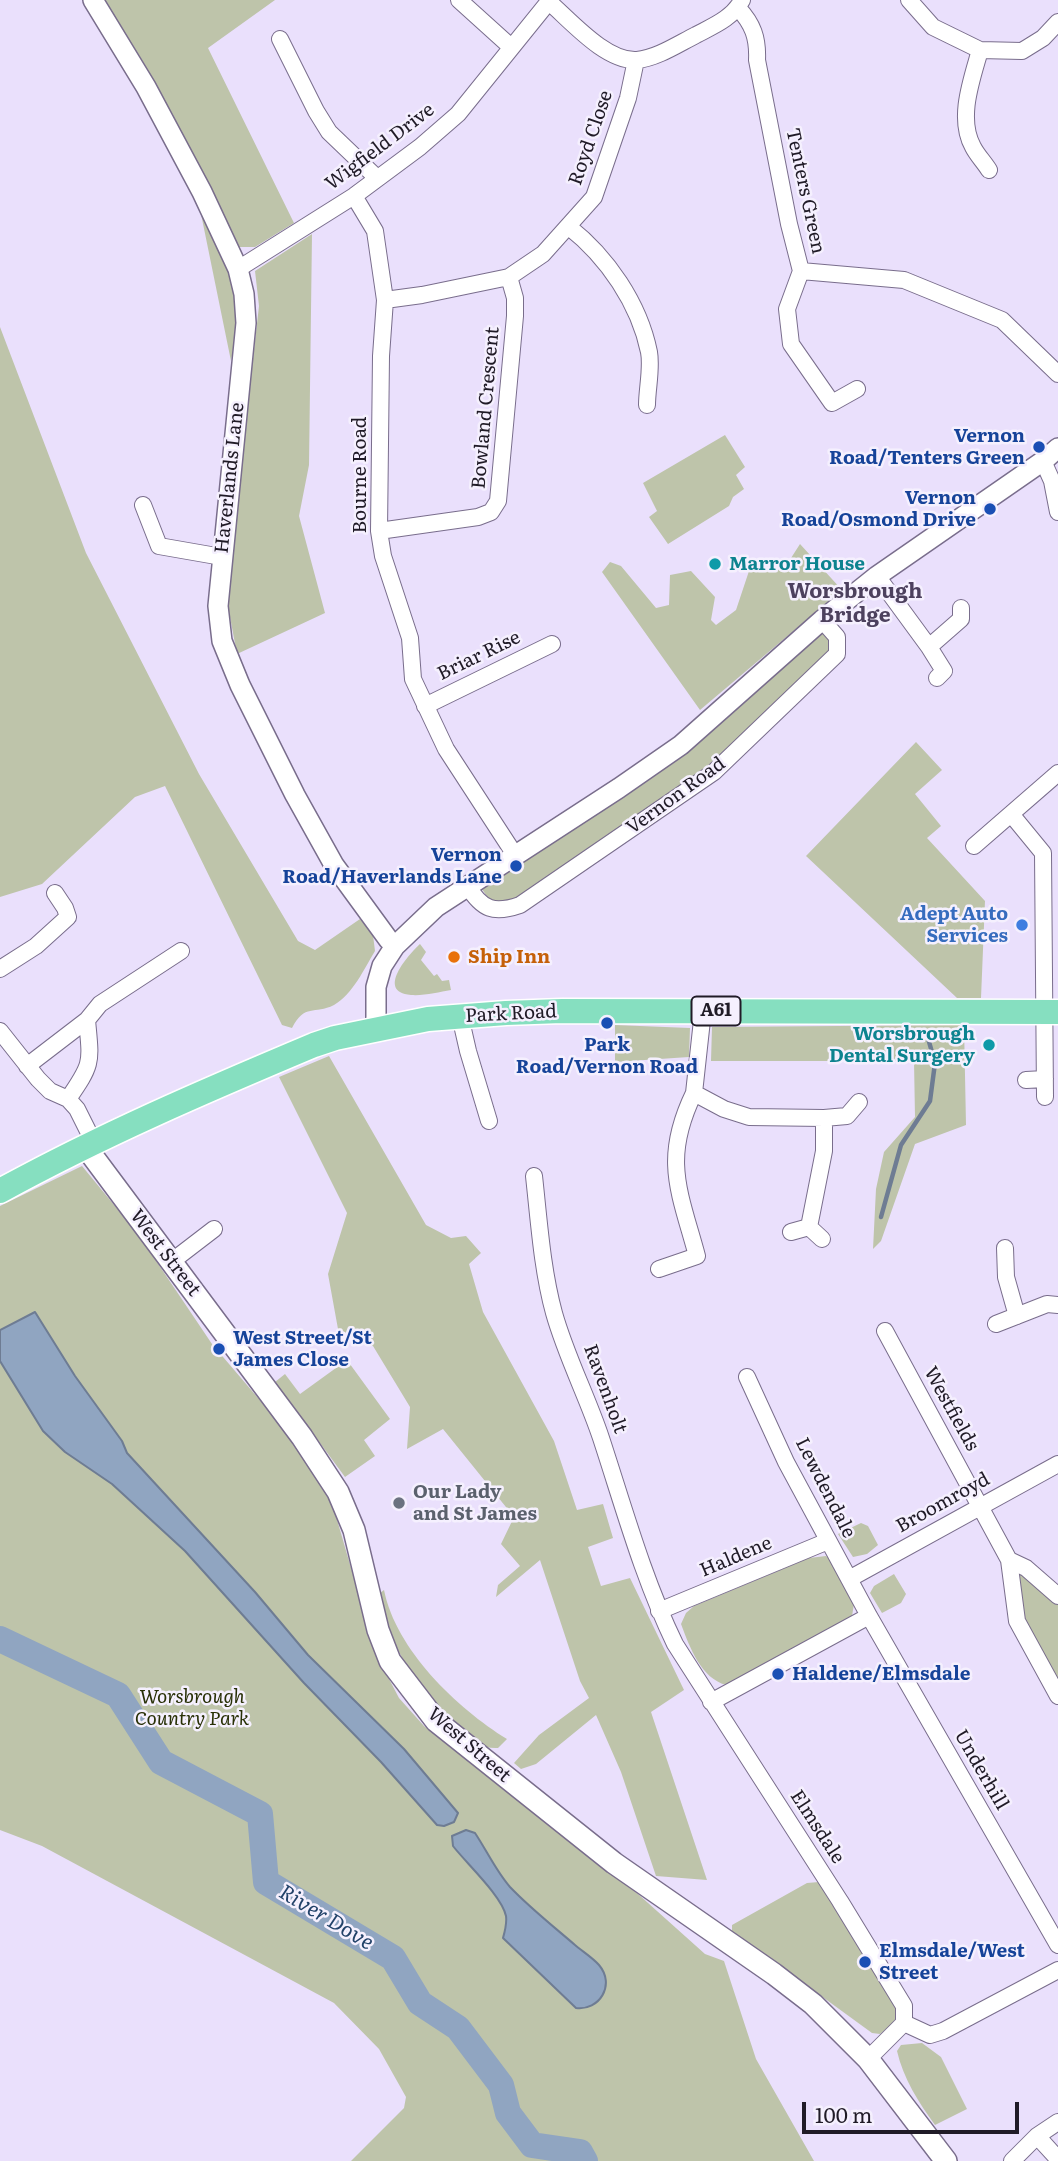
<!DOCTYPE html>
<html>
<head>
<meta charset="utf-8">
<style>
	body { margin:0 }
	#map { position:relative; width:1058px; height:2161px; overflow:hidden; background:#eae0fc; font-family:Literata,serif }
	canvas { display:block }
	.scale { position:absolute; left:802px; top:2102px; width:217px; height:32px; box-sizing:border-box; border:4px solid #201b27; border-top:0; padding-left:9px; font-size:21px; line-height:24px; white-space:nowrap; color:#201b27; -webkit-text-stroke:5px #f5f0fe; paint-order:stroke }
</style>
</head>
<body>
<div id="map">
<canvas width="1058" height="2161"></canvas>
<div class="scale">100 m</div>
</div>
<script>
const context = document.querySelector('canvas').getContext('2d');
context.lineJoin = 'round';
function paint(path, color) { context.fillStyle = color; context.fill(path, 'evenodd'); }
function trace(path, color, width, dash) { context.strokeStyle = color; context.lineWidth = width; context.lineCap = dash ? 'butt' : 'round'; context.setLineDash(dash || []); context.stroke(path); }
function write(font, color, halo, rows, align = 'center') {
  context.font = font + ' Literata,serif'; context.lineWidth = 5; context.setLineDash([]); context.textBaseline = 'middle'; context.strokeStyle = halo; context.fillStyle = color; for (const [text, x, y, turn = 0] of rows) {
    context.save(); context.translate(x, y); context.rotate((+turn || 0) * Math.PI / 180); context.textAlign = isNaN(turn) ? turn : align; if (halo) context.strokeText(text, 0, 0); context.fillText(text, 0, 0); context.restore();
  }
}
const green = new Path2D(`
	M104,0H275L208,48L294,223L255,247H238L145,65Z
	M200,209C212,232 236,271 238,295C239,317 235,339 231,361Z
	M312,234L309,465L299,516L325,613L237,654L226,596L259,306L255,271Z
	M0,327L86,553L199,774L298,941L315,950L360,919L373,935L375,951C364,969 353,994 334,1005C314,1015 305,1003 292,1028L282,1025L165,786L135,797L42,884L0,897Z
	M725,435L745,467L736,475L744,489L733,497L729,506L668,544L649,517L657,511L643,483Z
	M800,544L842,590L700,710L602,572L610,562L621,566L656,608L669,605L670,575L691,571L715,597L711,620L716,625L736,610L749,571L784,569Z
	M823,629L830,639L831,652L708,768L518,899C496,907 492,905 480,886Z
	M916,742L942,770L915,794L941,826L927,838L985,901L981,998H957L806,856Z
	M420,944L426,952L421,960L434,976L437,974L442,981L449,980L451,990C439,992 424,996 411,995C375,992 409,954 420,944Z
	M615,1025L690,1028L689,1057L615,1062Z
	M964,1025L966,1125L915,1144L881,1241L873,1249L876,1189L884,1152L915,1117L914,1061H711L712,1027Z
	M329,1056L426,1225L451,1238L466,1236L481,1253L469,1264L483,1312L554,1441L577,1510L603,1504L613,1538L588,1547L601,1586L630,1578L684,1690L651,1712L707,1880L656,1876L621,1772L596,1715L536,1764L521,1769L514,1763L539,1735L589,1698L580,1681L540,1560L496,1597L498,1585L520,1566L501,1544L514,1517L443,1429L407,1449L410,1407L373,1346L338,1329L328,1274L347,1213L279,1077Z
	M82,1166L138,1234L212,1344L293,1439L331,1499L376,1654L399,1698L424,1726L638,1894L705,1954L724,1961L756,2059L814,2161H351L404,2108L406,2097L379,2049L334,2003L42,1846L0,1830V1206Z
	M347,1360L390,1419L364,1440L375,1456L345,1477L275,1382L285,1374L300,1394Z
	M861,1523L868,1526L878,1545L867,1554L853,1557L838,1534Z
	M826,1556L833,1562L854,1604L852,1616L832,1630L726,1685C701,1678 690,1648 681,1624L686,1613L694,1606L809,1558Z
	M1019,1572L1048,1592L1058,1605V1680L1025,1620Z
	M894,1574L906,1594L901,1603L882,1613L870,1593L874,1586Z
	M384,1590C396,1650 457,1708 507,1739L498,1748C481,1749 473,1739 461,1729C415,1692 395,1650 376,1596Z
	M819,1882L892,1996L898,2016L890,2026L880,2034L872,2033L732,1931V1925L807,1883Z
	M922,2043L941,2057L967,2109L935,2125C919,2103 903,2078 897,2051L901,2045Z`);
const water = new Path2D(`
	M35,1312L75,1376L122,1441L127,1453L255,1592L308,1655L404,1749L458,1813L454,1822L444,1826L437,1825L381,1762L304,1683L185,1551L112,1484L65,1452L43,1431L0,1361V1330Z
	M466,1830L475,1833C487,1851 496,1871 510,1887C530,1908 553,1926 575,1945C582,1951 593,1958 599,1965C616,1985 599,2011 576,2008L503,1938C505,1931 507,1923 506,1916C502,1896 466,1863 453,1846L452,1836Z`);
const stream = new Path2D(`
	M881,1217L901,1145L930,1101L935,1063L926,1031`);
const river = new Path2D(`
	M0,1639L118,1695L161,1762L260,1814L266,1882L393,1958L420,2003L458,2028L501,2085L508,2113L532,2145L580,2152L585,2161`);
const minor = new Path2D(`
	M459,0L511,47
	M909,0L933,27L980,50L1022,51L1043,38L1058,22
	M549,2C571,21 606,62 637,60C657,58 678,44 696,35C713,26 733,18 742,0
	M738,8C753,24 758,38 757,60L789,224L801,271L904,280L1002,320L1058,374
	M280,39L316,111L329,132L377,178
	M980,50C972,79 957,118 973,147C977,155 984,162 989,170
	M354,196L375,231L385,300L381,356L379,531L383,556L410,638L413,679L446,749L515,855
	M569,227C607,257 639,303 649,352C652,368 647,389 647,405
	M238,269L354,196L420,147L458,114L550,0
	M801,271L787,309L791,344L832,403L857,389
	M385,300L422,295L509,277L543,254L594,197L628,98L636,60
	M1043,461L1052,481L1058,512
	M143,505L159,546L222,557
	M379,531L478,517L491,512L498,501L515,316V298L509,277
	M877,576L929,647L961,619V608
	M929,647L944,671L937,678
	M425,706L552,644
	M1011,814L1043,853
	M974,846L1058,773
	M1043,853L1045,1097
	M467,885C482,910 494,914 520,905L714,772L837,654V637L822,620
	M0,969L36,946L68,917L65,908L55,893
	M703,1011L694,1093L724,1109L749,1117L824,1118V1151L809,1227
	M460,1016L468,1051L489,1121
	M0,1031L38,1079L50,1091L68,1099L77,1109L93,1141
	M27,1066L87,1020
	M1026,1080L1045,1079
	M68,1099C93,1063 91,1063 87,1020L100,1004L181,951
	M824,1118L847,1116L859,1102
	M534,1176C539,1221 542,1269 554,1313C566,1356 587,1396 601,1438C624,1508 643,1578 675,1644L840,1901L904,2006V2023L868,2059
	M791,1232L809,1227L822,1239
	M1005,1248L1006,1277L1017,1316
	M171,1262L214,1229
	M659,1269L697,1256C679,1190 662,1159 694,1093
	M996,1324L1047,1304L1058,1305
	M885,1331L1009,1560L1017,1621L1058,1696
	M747,1377L786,1462L869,1616L1058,1945
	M1009,1560L1026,1568L1058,1596
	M849,1579L1058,1464
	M659,1611L828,1541
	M711,1702L869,1616
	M904,2023L930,2035L943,2031L1058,1970
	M1037,2136L1058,2159
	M1012,2161L1037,2136L1058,2122`);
const tertiary = new Path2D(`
	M93,0L146,87L202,192L238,269L244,294L246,323L218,606L222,641L240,685L295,795L334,865L388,939L395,946
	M376,1028V987L382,966L395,946L436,907L619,788L681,745L822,620L877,576L1043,461L1058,448`);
const secondary = new Path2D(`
	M85,1146L302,1437L338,1492L354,1530L378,1630L390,1661L436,1721L614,1863L774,1974L813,2004L868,2059L946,2161`);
const trunk = new Path2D(`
	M0,1191C102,1135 207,1090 314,1045L335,1038L428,1019L506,1013L562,1011L1058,1012`);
const markers = [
	[1039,447,7,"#1a4fb4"],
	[990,509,7,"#1a4fb4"],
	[715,564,7,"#0f9aa8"],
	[516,866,7,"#1a4fb4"],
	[1022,925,7,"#3f7fe0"],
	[454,957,7,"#e8710a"],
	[607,1023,7,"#1a4fb4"],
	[989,1045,7,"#0f9aa8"],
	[219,1349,7,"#1a4fb4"],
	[399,1503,7,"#6b7280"],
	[778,1674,7,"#1a4fb4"],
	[865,1962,7,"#1a4fb4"]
];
const shields = [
	[716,1011,49]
];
const shieldNames = [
	["A61",716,1011]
];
const streetNames = [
	["Royd Close",591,138,-71],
	["Wigfield Drive",380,147,-37],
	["Tenters Green",805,191,78],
	["Bowland Crescent",486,408,-85],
	["Bourne Road",360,475,-90],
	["Haverlands Lane",230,478,-84],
	["Briar Rise",479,656,-26],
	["Vernon Road",676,796,-36],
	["Park Road",511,1014,-3],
	["West Street",165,1253,53],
	["Ravenholt",605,1389,70],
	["Westfields",951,1409,61],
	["Lewdendale",825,1488,63],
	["Broomroyd",943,1503,-29],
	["Haldene",736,1557,-23],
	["West Street",469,1745,41],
	["Underhill",981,1770,60],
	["Elmsdale",817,1827,57]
];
const transitNames = [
	["Vernon",1025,436],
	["Road/Tenters Green",1025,458],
	["Vernon",976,498],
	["Road/Osmond Drive",976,520],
	["Vernon",502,855],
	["Road/Haverlands Lane",502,877],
	["Park",607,1045,"center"],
	["Road/Vernon Road",607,1067,"center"],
	["West Street/St",233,1338,"left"],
	["James Close",233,1360,"left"],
	["Haldene/Elmsdale",792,1674,"left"],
	["Elmsdale/West",879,1951,"left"],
	["Street",879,1973,"left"]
];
const cultureNames = [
	["Marror House",729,564],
	["Worsbrough",975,1034,"right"],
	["Dental Surgery",975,1056,"right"]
];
const shopNames = [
	["Adept Auto",1008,914],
	["Services",1008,936]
];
const foodNames = [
	["Ship Inn",468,957]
];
const worshipNames = [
	["Our Lady",413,1492],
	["and St James",413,1514]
];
const parkNames = [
	["Worsbrough",192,1697],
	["Country Park",192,1719]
];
const neighbourhoodNames = [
	["Worsbrough",855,592],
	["Bridge",855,616]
];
const waterNames = [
	["River Dove",326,1918,31]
];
paint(green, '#bec4aa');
paint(water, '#90a5c1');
trace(water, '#6e7c93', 2);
trace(stream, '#6e7c93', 4.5);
trace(river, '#90a5c1', 26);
trace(minor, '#796d8c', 18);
trace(tertiary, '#796d8c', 22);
trace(secondary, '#796d8c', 24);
trace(trunk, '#fff', 27);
trace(minor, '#fff', 16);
trace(tertiary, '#fff', 19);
trace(secondary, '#fff', 21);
trace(trunk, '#86dfc0', 24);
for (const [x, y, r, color] of markers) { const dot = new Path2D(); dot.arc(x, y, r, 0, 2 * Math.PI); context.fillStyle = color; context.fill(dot); trace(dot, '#f5f0fe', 2.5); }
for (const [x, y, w] of shields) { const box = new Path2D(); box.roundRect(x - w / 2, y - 14.5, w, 29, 5); context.fillStyle = '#f5f0fe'; context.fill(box); trace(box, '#201b27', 2); }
write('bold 18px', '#201b27', null, shieldNames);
write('19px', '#201b27', '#f5f0fe', streetNames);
write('bold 19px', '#164399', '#f5f0fe', transitNames, 'right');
write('bold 19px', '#0d838f', '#f5f0fe', cultureNames, 'left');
write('bold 19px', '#366cbe', '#f5f0fe', shopNames, 'right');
write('bold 19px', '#c56008', '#f5f0fe', foodNames, 'left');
write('bold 19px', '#5b616d', '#f5f0fe', worshipNames, 'left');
write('italic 19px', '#283006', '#f5f0fe', parkNames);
write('bold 21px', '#4d415e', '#f5f0fe', neighbourhoodNames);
write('italic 21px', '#224269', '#f5f0fe', waterNames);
</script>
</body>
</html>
